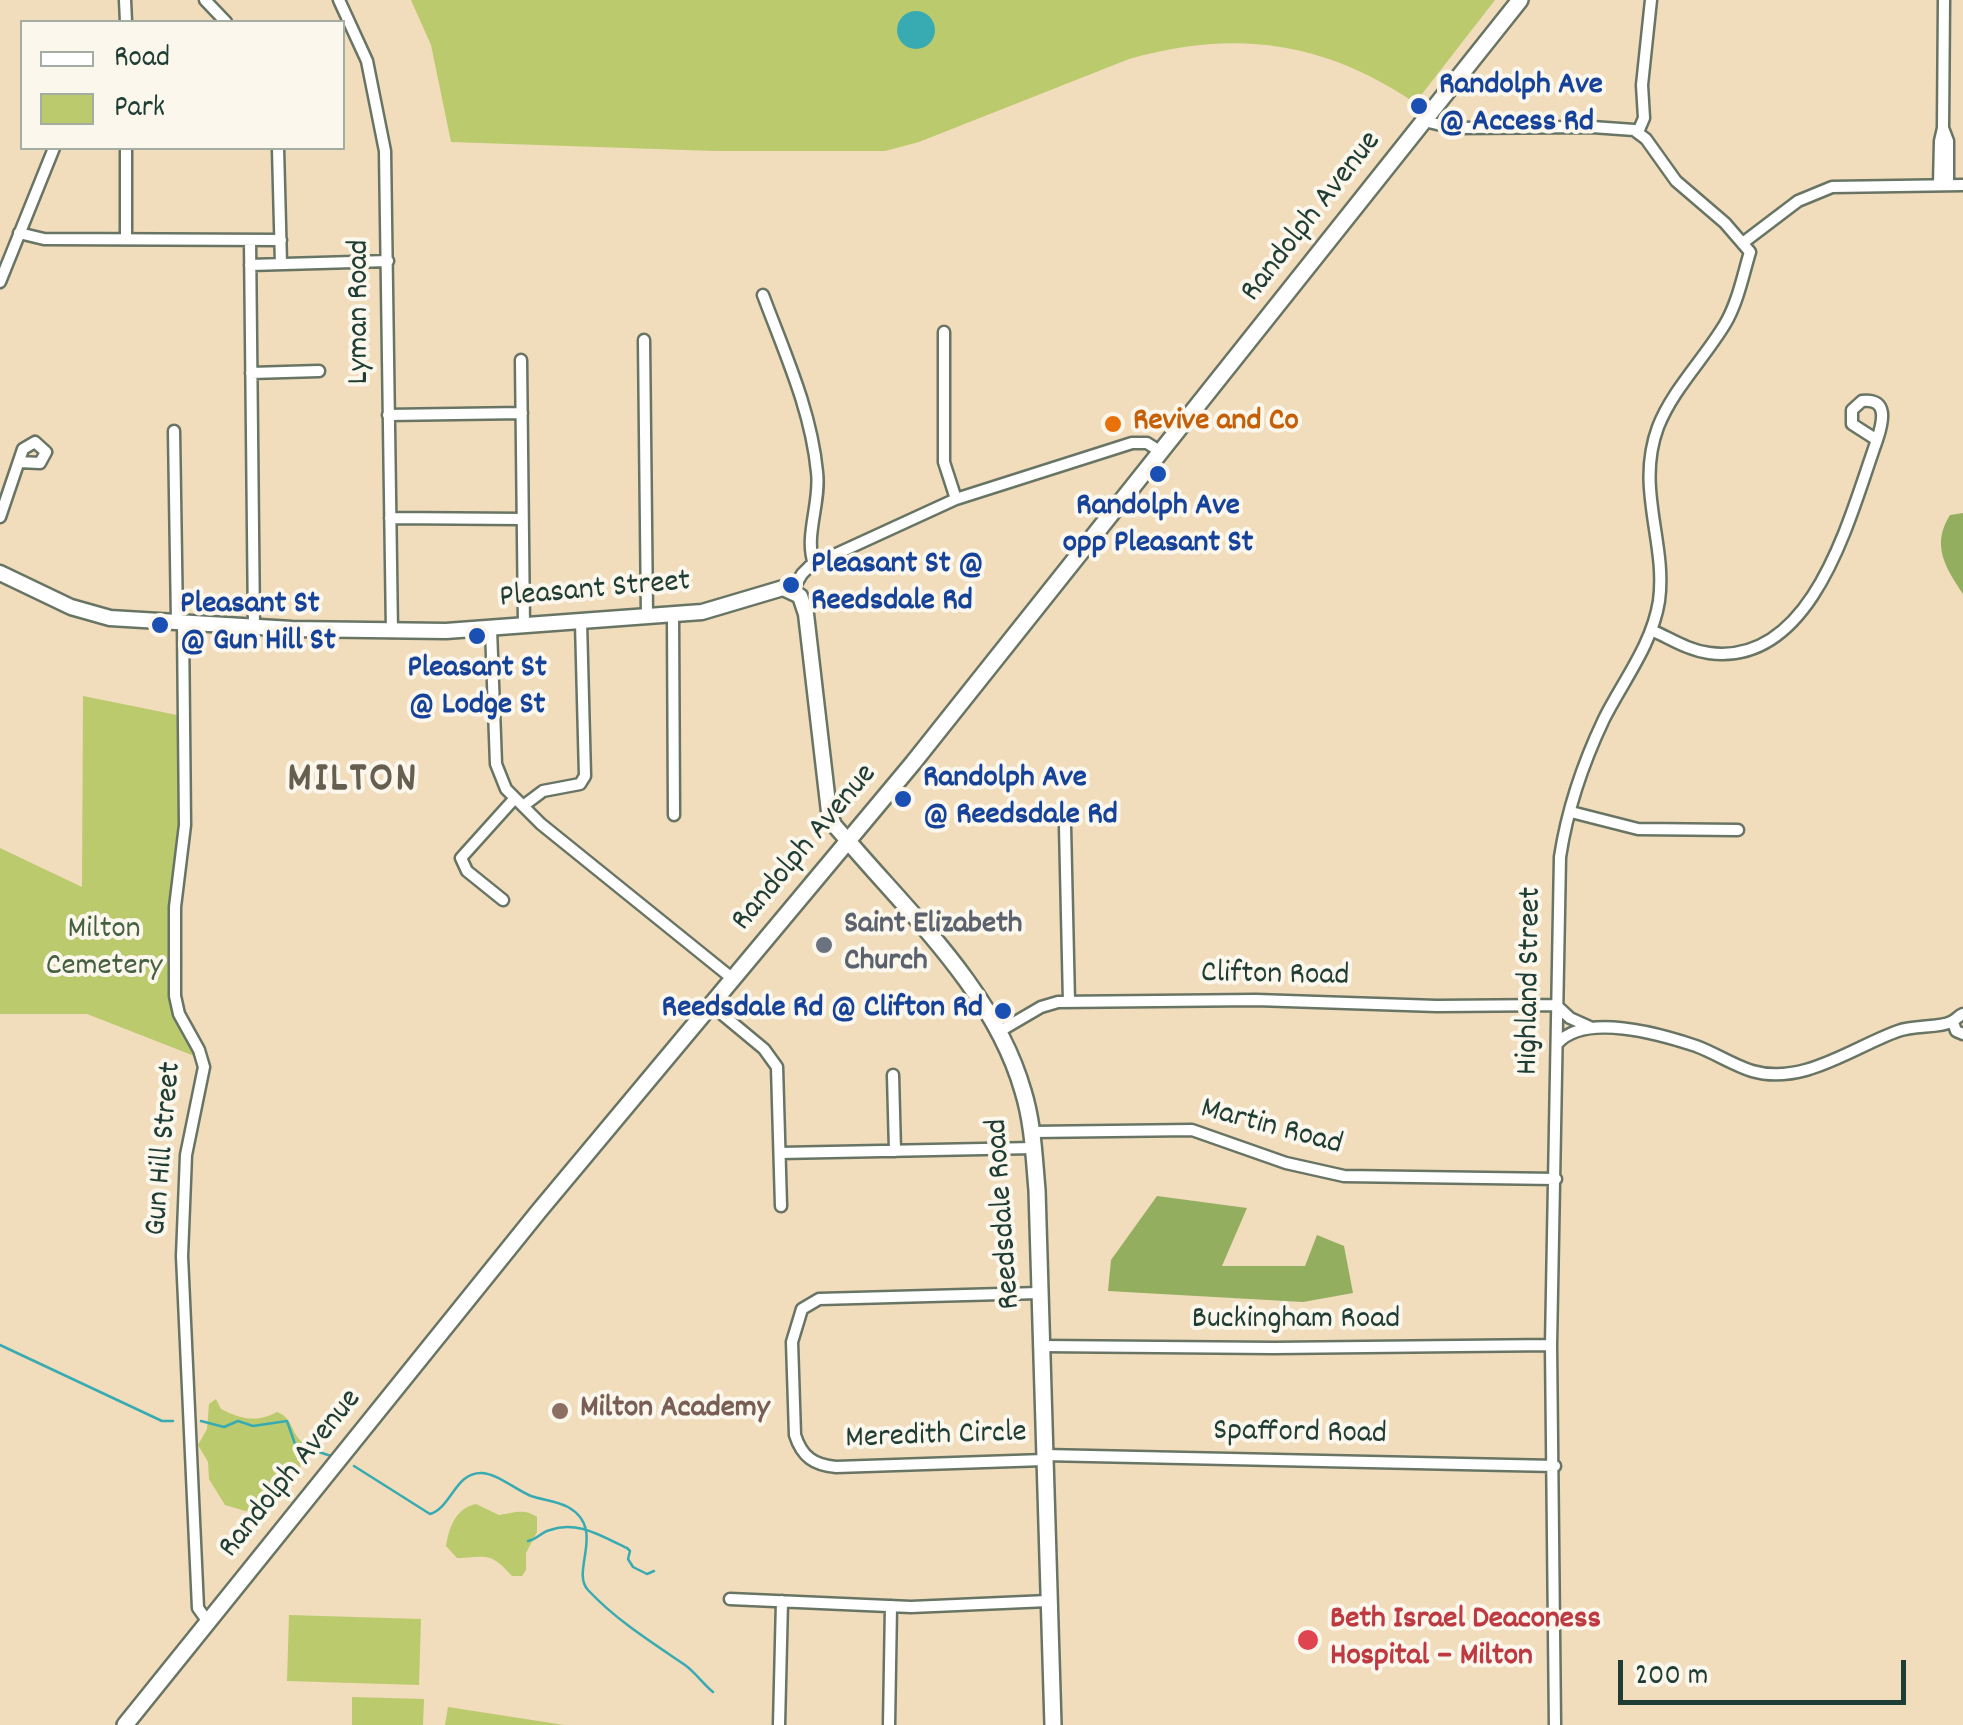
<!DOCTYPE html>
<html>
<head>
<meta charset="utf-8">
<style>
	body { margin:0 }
	#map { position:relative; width:1963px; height:1725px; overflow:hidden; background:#f1dcbc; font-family:Dekko,sans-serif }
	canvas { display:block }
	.legend { position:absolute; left:20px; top:20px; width:325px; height:130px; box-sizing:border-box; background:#fbf7ec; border:2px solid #a3ada2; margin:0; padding:12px 18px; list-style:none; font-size:30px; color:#1f3d34 }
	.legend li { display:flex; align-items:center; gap:20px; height:50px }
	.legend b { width:50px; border:2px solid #a3ada2 }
	.scale { position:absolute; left:1618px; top:1660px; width:288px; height:45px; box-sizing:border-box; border:5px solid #1f3d34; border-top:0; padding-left:12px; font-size:30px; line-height:35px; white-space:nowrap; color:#1f3d34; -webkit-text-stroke:8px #fbf7ec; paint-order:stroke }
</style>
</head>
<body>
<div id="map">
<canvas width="1963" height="1725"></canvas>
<ul class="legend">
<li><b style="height:12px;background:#fff"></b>Road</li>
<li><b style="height:28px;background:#bbca6d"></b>Park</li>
</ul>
<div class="scale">200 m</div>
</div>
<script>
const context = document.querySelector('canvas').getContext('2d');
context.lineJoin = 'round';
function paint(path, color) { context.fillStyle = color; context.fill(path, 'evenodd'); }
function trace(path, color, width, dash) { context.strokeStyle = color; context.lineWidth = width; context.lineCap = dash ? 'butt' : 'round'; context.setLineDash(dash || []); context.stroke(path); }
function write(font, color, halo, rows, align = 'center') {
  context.font = font + ' Dekko,sans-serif'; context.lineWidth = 8; context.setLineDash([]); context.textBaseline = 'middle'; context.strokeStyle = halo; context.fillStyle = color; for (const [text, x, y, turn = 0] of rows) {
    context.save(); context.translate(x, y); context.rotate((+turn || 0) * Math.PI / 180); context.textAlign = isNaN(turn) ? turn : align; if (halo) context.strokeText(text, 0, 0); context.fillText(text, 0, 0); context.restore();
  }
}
const green = new Path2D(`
	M411,0H1495L1415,103C1324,41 1235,29 1129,59L919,142L885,151H715L451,142L431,45Z
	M83,696L177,715L179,852L171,906L170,998L177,1020L197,1057L87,1014H0V848L82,887Z
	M216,1399L221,1409C240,1419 257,1423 277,1412C293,1418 290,1431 302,1442L300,1471L262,1521L249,1512L225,1505L209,1479L208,1462L198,1445L207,1429L209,1404Z
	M476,1504L499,1515C514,1513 523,1508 537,1517V1532L526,1553V1570L522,1576H512C490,1551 487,1557 457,1558L446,1546C449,1527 456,1508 476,1504Z
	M289,1615L421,1619L419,1685L287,1681Z
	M352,1697L424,1699L423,1725H352Z
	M448,1707L564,1725H445Z`);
const forest = new Path2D(`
	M1963,513V594C1945,567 1931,545 1950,515Z
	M1157,1196L1247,1208L1222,1266H1305L1317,1235L1344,1246L1353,1293L1303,1302L1108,1291L1111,1260Z`);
const water = new Path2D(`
	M897 30a19 19 0 1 1 38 0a19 19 0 1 1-38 0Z`);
const stream = new Path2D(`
	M0,1345L162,1421H173
	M201,1421L224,1427L238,1421L253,1426L287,1421L295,1444L331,1456
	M354,1466L430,1514C452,1507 455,1472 482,1473C498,1474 516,1490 531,1496C543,1500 557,1501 568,1507C607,1529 570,1571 588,1590C616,1620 651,1642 685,1665C696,1673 703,1684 713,1692
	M528,1541C538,1539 541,1532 550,1530C577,1520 601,1536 627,1548L630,1551L628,1559L633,1567L647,1574L654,1571`);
const street = new Path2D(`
	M125,0L126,22
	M205,0L226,22
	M339,0L367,61L385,151L392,632
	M1424,121L1454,128L1592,127L1634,130L1646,139L1676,181L1725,223L1750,252C1743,275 1738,302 1725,324C1704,359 1673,389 1658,427C1635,489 1667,542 1659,601C1652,645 1623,681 1604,719C1584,761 1567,811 1560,857L1551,1345L1555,1725
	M1943,128L1948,141V185
	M1638,132L1644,118L1642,85L1651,0
	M126,148V238
	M278,148L281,264
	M1939,185L1940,141L1943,128L1944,0
	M19,233L44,239L281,240
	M250,241L254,626
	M1744,242L1798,201L1832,187L1963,185
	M250,265L388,261
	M0,282L54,148
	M763,295C785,354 811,410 817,472C821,502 804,536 814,564
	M944,332V462L956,499
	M644,340L647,616
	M521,360L524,626
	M251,373L319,371
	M388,415L522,413
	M174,431L177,622
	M0,517L23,449L35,442L46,452L40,463L19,462
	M390,518L522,519
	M792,591L802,574L810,566L956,499L1132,443H1147L1161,452
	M673,615L674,815
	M183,623L185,825L175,907V996L179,1014L199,1050L204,1067L186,1155L182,1256L198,1608L208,1622
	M491,629L496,764L506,789L541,824L733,979
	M1651,630C1670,638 1687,650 1709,653C1814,667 1850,515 1877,440C1883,422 1889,398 1862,401L1852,410V424L1877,440
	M523,806L543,791L580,784L585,776L581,622
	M1571,812L1638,829L1738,830
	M1065,826L1069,1002
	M503,900L467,871L461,858L515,798
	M711,1005L764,1049L777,1067L781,1206
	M1953,1022L1956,1031L1963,1034
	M1000,1031L1041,1007L1058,1002L1256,1000L1437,1006L1556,1005L1570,1018L1590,1027
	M1557,1044C1584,1012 1660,1034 1696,1046C1715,1053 1733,1065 1752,1071C1803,1086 1853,1047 1898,1031C1914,1025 1939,1028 1951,1022C1956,1020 1958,1016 1963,1014
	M893,1075L895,1151
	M1032,1132L1192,1130L1286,1163L1344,1176L1556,1179
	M780,1153L1034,1148
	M1039,1293L819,1299L802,1309L792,1342L795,1435C802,1457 814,1465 836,1467L1044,1460
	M1041,1346L1274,1348L1551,1345
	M1044,1455L1555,1466
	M730,1599L911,1607L1048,1601
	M779,1725L782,1601
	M889,1725L891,1606`);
const secondary = new Path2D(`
	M0,573L71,607L110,618L292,629L446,631L702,612L783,588L800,596L806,614L829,812L834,825L848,841`);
const primary = new Path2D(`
	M848,841C913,917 995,993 1023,1091C1033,1123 1034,1157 1037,1190L1053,1725
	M125,1725L539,1211L913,763L1520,0`);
const markers = [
	[1419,106,10,"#1a4fb4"],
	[1113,424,10,"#e8710a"],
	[1158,474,10,"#1a4fb4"],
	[791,585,10,"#1a4fb4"],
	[160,625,10,"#1a4fb4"],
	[477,636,10,"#1a4fb4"],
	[903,799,10,"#1a4fb4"],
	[824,945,10,"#6b7280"],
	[1003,1011,10,"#1a4fb4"],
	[560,1411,10,"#8d6e63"],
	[1308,1640,12,"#e0444e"]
];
const transitNames = [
	["Randolph Ave",1439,88],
	["@ Access Rd",1439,125],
	["Randolph Ave",1158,509,"center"],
	["opp Pleasant St",1158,546,"center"],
	["Pleasant St @",811,567],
	["Reedsdale Rd",811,604],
	["Pleasant St",180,607],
	["@ Gun Hill St",180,644],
	["Pleasant St",477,671,"center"],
	["@ Lodge St",477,708,"center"],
	["Randolph Ave",923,781],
	["@ Reedsdale Rd",923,818],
	["Reedsdale Rd @ Clifton Rd",983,1011,"right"]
];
const streetNames = [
	["Randolph Avenue",1313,218,-52],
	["Lyman Road",362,312,-90],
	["Pleasant Street",595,592,-5],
	["Randolph Avenue",806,849,-50],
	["Clifton Road",1275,977,1],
	["Highland Street",1532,981,-89],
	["Martin Road",1271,1129,15],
	["Gun Hill Street",166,1149,-85],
	["Reedsdale Road",1006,1214,-94],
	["Buckingham Road",1296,1322],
	["Spafford Road",1300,1435,1],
	["Meredith Circle",936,1438,-2],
	["Randolph Avenue",292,1475,-51]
];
const foodNames = [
	["Revive and Co",1133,424]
];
const worshipNames = [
	["Saint Elizabeth",844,927],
	["Church",844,964]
];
const parkNames = [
	["Milton",104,932],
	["Cemetery",104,969]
];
const educationNames = [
	["Milton Academy",580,1411]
];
const healthNames = [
	["Beth Israel Deaconess",1330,1622],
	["Hospital – Milton",1330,1659]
];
const districtNames = [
	["MILTON",353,783]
];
paint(green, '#bbca6d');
paint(forest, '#94ae60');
paint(water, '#38abb2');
trace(stream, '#38abb2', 2.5);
trace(street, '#687564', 15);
trace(secondary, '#687564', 19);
trace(primary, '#687564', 20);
trace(street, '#fff', 10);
trace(secondary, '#fff', 14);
trace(primary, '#fff', 15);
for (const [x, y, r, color] of markers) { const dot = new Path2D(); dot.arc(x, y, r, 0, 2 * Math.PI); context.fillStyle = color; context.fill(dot); trace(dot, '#fbf7ec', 4); }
write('bold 32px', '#164399', '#fbf7ec', transitNames, 'left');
write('32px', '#1f3d34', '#fbf7ec', streetNames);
write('bold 32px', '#c56008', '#fbf7ec', foodNames, 'left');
write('bold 32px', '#5b616d', '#fbf7ec', worshipNames, 'left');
write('32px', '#466042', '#fbf7ec', parkNames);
write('bold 32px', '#785e54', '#fbf7ec', educationNames, 'left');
write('bold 32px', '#be3a42', '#fbf7ec', healthNames, 'left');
context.letterSpacing = '2.5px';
write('bold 42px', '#665f50', '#fbf7ec', districtNames);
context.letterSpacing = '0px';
</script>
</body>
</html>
